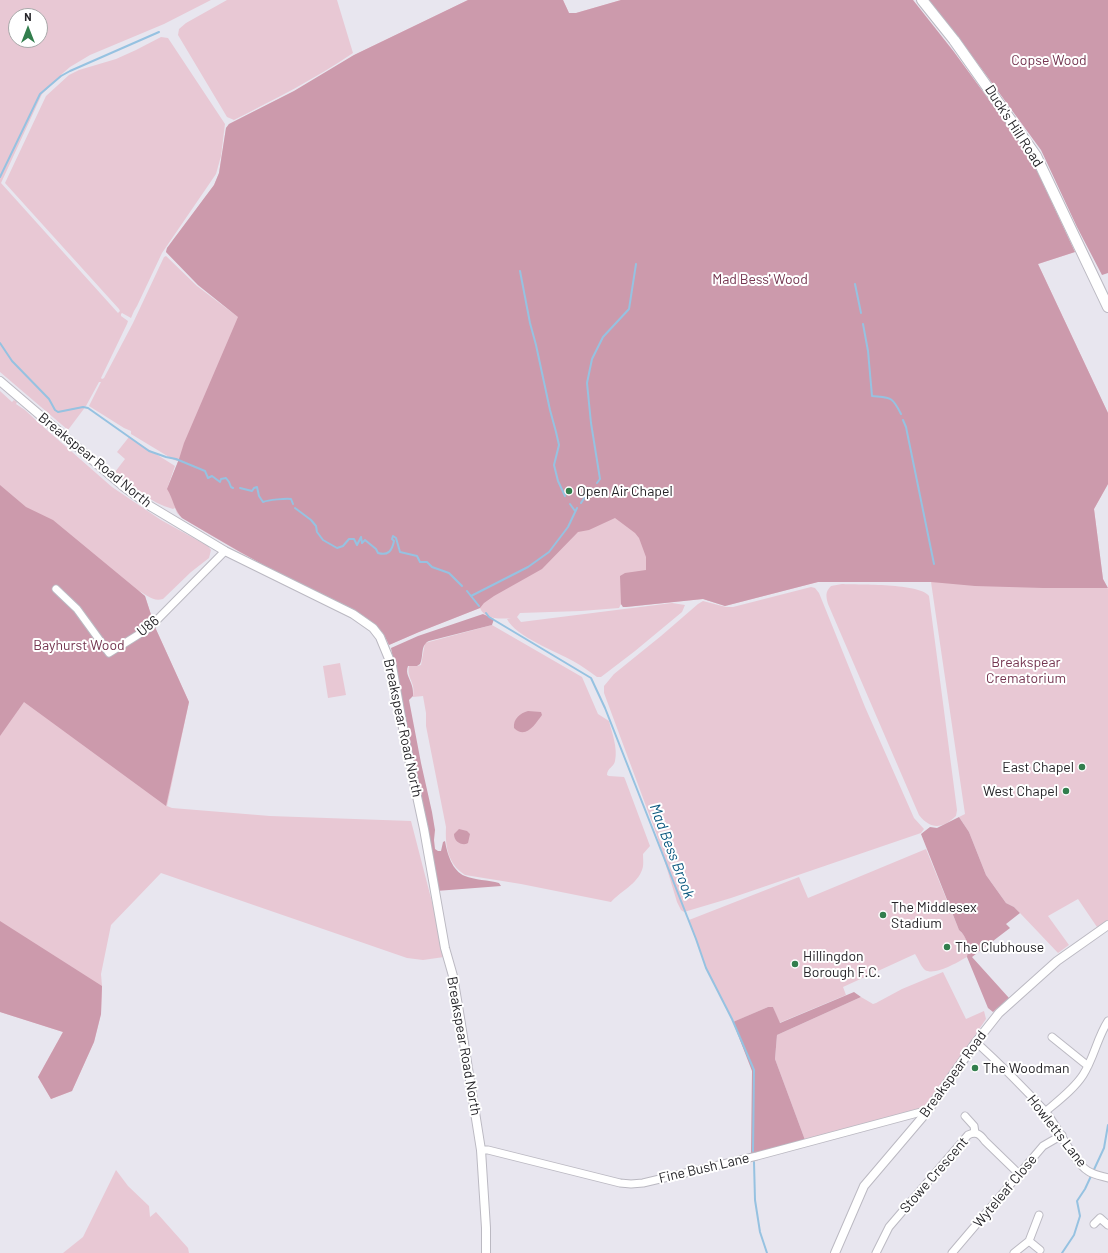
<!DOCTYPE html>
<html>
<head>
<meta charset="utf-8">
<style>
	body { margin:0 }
	#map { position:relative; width:1108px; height:1253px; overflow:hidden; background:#e8e6ef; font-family:Barlow,sans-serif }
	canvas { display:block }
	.north { position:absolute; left:8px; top:8px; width:40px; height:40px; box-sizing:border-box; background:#fff; border:1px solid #a8a8a9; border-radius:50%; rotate:0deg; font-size:11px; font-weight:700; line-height:16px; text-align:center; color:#262529 }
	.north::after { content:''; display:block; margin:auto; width:14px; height:18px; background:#327e4d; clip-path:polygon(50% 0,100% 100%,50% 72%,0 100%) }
</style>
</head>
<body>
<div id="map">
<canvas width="1108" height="1253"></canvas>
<div class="north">N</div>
</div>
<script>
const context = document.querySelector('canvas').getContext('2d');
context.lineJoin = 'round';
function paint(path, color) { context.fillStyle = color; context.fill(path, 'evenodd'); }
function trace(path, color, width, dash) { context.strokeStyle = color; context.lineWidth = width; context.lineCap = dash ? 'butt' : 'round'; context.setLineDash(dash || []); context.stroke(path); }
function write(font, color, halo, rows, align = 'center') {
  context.font = font + ' Barlow,sans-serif'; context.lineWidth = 4; context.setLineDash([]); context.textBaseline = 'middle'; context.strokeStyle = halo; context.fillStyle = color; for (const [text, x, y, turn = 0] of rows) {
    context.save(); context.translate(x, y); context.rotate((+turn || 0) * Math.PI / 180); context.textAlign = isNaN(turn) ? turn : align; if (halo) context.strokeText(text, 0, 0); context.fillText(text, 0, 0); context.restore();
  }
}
const green = new Path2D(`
	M0,0H211L164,24L90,55L70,67L63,73L42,94L1,183L118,313L120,311L119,309L5,183L46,96L69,75L79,70L116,59L136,50L161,37L168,38L225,124L221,156L216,174L162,253L137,306L134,311L131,318L122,313L121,314V316L128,321L127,324L101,378L102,379L104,378L133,323L164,257L166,256L197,286L238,317L198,285L166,252L167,248L214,185L219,173L226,128L229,124L294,91L354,55L468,0H563L569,13H576L621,0H913L954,52L1030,156L1075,252L1038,264L1108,413V484L1094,509L1103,579L1108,589V921L1097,927L1078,899L1048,916L1069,945L1058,953L1020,913L1014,907L1006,903L986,875L969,832L959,817L965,814L931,582H818L725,606L703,599L626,607H623L621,604L619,608L581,611L520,613L517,617L521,622L672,603L685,605L682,612L635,651L601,677H597C589,671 582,666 573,661C557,652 515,636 507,619L511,618C500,619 485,620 480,608L419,632L389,645L382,632L375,625L352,609L241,553L182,518L177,513L175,508L173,509C150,503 132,486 115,472L125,459L117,452L129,437L175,466L167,489L179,459L177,461L174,460L131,434V431L124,428L89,406L101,382H99L86,406L68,430L0,372ZM16,16H40V40H16Z
	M227,0H337L353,53C315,79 275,99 234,120L227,117L178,35L179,29L186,23Z
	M0,391L12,402L14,400L17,402L16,404L25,410L40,424L112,487L161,520L208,546L211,550L209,558L191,572L163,599C153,602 147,595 139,591L145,596L155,627L189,702L167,806L172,808L270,816L411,821L433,906L444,957L423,960L407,958L161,873L111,925L101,974L102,986L101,1014L94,1042L72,1091L51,1099L38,1077L63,1032L0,1012Z
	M842,584C859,585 920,583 929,596L957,810L956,816C942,829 931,830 919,815L828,604C826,596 825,592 831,586Z
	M811,587L815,588L819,593L865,707L914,818L924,829L921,833L731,898L684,912L681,910L677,902L656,833L604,693V686L614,674L661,636L698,604L703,601L726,607H733Z
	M492,625L582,677L598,714L609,721C612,733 618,748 615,761C614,767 607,768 607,775L609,776L624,777L625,779L650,846L643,854C643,859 644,866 642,870C637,884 621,891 611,902L521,884L465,875C448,864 445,847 446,827L426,726V713L423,696L413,697C413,694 414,690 413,686C411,679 407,674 409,666H417L421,665L425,643Z
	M340,663L346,695L328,698L323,666Z
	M926,849L959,930C967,936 969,947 967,957C958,962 935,976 925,970C921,967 918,958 915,954L843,987L846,995L779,1023L773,1007H768L734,1022L706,968L689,920L799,877L808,898Z
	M943,972L966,1019L984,1011L986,1019L926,1108L805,1140L775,1059L777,1035L861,997L873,1004L876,1003L902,989Z
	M116,1170L128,1186L149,1206L150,1217L156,1212L188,1248L189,1253H63L83,1237Z`);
const forest = new Path2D(`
	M468,0H563L569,13H576L621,0H913L954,52L1030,156L1075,252L1038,264L1108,413V484L1094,509L1103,579L1108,588H1043L975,586L931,582H818L725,606L703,599L626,607H623L621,604L620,576L625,573L646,570V557L639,538L635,533L615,518L589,530L578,532L542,569L494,596L484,603L480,608L419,632L389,645C387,641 385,636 382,632C362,607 320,597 293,581C255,561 218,539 182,518C174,510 173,498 167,489L179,459L184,443L238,317L198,285L166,252L167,248L214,185L219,173L226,128L229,124L294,91L354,55Z
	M928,0H1108V273L1102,275L1077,227L1041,150L959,38Z
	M0,485L26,507L53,520L145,596L155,627L189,702L166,806L24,702L0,736Z
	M483,614L494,619L492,625L429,641C420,645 424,656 420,664L417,666H408C405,674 410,678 412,686C413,689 413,693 413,696L409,700L421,763L432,812L435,830L434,840L435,849L438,851H441L443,842L445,841C447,853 452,871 465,876C474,880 489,880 499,883L501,886L436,891L391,648L418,636Z
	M528,711L541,712L542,715C535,724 526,740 514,728C513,719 520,713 528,711Z
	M959,817L969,832L986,875L1006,903L1014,907L1020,913L1006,924L1010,928L972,957L1009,998L993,1012L988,1008L967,957C969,948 967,936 959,930L921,834L930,827L937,828Z
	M459,829L467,831L470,834L468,843L466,844C460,845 454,841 454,834Z
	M0,921L102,986L101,1014L94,1042L72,1091L51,1099L38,1077L63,1032L0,1012Z
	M854,992L861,997L777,1035L775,1059L805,1140L751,1154L752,1071L733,1022L768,1007H773L780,1023Z`);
const stream = new Path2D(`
	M0,177L40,94L61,76L70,71L159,32
	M520,271L530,323L536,345L550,410L556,432L559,445L554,465L558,481L565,496
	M855,284L861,313
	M863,324L868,351L872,396C891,398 892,396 901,414
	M0,343L12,361L49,399L55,410L58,412L83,407L88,408L149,451L166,457L176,459L205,471L208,478L212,476L220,482L221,479L226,478L229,482L231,487L233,488
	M903,420L906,427L934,564
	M597,483L600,479L591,423L587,383L592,359L603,337L629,309L636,264
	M240,488L252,491L254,488L257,487L259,496L263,502C268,500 287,498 291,499L293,504
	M581,503L590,489
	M570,504L575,511
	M295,508L311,520L316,526L317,532L323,540L337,548L343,546L349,539H354L357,545L361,537L362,543L365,540L376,549L378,553C388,556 392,551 394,541L392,539L393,536L396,538L400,552L417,556L420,562H427L432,567L449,573L462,586
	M467,591L479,606
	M471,596L528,567L549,552L568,527L577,508
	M486,613L489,617L591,678L605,708L696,939L706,968L732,1019L754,1070L753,1151
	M754,1162L755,1200L760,1232L767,1253
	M1062,1253L1074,1235L1080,1216L1077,1201L1085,1189L1104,1148L1108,1125`);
const minor = new Path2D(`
	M56,589L77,609L109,653L149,628L225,551
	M1052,1037L1088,1066
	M976,1042C1000,1064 1023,1087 1045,1111C1058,1126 1073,1162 1088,1171C1094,1175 1101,1176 1108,1178
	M1045,1112C1058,1101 1074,1089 1083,1075C1094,1058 1097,1038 1108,1021
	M965,1116L974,1126L975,1133
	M481,1150H488L620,1183L631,1184L643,1183L757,1156L921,1112L926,1113
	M1094,1224L1100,1218L1108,1225
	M1029,1241L1040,1250
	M876,1253L889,1227L968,1135C976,1131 980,1134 985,1141L1019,1174
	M952,1253L1043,1146L1062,1135
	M1014,1253L1029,1241L1039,1215`);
const tertiary = new Path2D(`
	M0,381L124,487L150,506L225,551L353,614L373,628L380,637L392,666L406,745L424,829L445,948L453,976L460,1018L481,1150L486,1228V1253
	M835,1253L864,1186L926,1113L976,1042L999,1013L1057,961L1108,925`);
const primary = new Path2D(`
	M922,0L954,40L1036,156L1108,307`);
const markers = [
	[569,491,4,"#327e4d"],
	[1082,767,4,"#327e4d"],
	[1066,791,4,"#327e4d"],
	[883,915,4,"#327e4d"],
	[947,947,4,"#327e4d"],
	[795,964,4,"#327e4d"],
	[975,1068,4,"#327e4d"]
];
const parkNames = [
	["Copse Wood",1049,60],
	["Mad Bess' Wood",760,279],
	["Bayhurst Wood",79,645],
	["Breakspear",1026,662],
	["Crematorium",1026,678]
];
const streetNames = [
	["Duck's Hill Road",1014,126,57],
	["Breakspear Road North",95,460,39],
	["U86",148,626,-39],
	["Breakspear Road North",403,728,78],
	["Breakspear Road North",464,1046,80],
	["Breakspear Road",953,1074,-54],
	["Howletts Lane",1057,1131,52],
	["Fine Bush Lane",704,1168,-13],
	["Stowe Crescent",934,1175,-49],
	["Wyteleaf Close",1005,1191,-50]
];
const poiNames = [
	["Open Air Chapel",577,491],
	["East Chapel",1074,767,"right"],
	["West Chapel",1058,791,"right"],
	["The Middlesex",891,907],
	["Stadium",891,923],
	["The Clubhouse",955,947],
	["Hillingdon",803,956],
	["Borough F.C.",803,972],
	["The Woodman",983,1068]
];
const waterNames = [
	["Mad Bess Brook",672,851,69]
];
paint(green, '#e8c8d4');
paint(forest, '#cc9aac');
trace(stream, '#96c2e1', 2);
trace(minor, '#bbb9c2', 9);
trace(tertiary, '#bbb9c2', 10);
trace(primary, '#bbb9c2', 12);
trace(minor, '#fff', 7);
trace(tertiary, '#fff', 8);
trace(primary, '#fff', 10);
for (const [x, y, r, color] of markers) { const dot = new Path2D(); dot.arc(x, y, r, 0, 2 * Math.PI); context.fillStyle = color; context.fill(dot); trace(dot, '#fff', 1.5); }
write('14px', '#753651', '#fff', parkNames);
write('14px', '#262529', '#fff', streetNames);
write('14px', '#262529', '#fff', poiNames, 'left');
write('italic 15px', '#0a577f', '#fff', waterNames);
</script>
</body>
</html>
